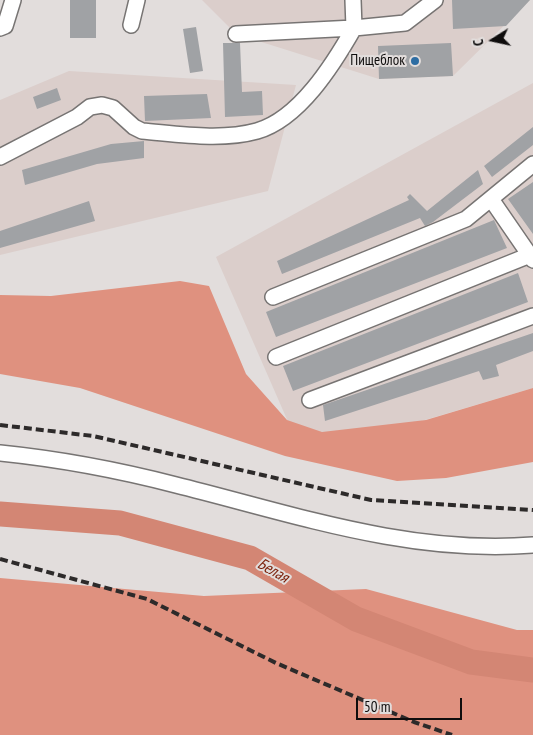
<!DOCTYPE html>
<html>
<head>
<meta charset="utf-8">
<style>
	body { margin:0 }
	#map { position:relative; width:533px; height:735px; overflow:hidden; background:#e2dddc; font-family:"PT Sans Narrow",sans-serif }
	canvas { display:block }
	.north { position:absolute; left:468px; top:15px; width:50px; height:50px; -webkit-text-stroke:4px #e2dddc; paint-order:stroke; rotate:260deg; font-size:14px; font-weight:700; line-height:20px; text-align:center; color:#0f0d0d }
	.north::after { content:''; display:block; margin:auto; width:18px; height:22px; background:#0f0d0d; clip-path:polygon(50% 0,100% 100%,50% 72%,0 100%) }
	.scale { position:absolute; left:356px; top:698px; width:106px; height:22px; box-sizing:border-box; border:2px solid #0f0d0d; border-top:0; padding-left:6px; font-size:15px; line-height:18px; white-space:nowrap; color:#0f0d0d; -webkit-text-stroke:4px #e2dddc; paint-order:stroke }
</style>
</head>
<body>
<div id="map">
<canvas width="533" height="735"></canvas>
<div class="north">С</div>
<div class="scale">50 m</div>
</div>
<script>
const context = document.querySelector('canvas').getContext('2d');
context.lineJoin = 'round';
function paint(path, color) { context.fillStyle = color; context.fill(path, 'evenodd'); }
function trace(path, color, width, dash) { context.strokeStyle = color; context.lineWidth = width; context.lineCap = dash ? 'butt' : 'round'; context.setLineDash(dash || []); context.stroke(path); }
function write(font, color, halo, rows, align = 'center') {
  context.font = font + ' "PT Sans Narrow",sans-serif'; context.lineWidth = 4; context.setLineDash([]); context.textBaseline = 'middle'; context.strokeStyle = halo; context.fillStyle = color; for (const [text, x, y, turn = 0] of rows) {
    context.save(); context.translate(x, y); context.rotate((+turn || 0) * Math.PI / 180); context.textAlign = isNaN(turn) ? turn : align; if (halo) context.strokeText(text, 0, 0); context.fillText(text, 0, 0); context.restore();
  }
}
const built = new Path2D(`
	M202,0H530L453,76L379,79L236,34Z
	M69,71L296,85L268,191L0,255V100Z
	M533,83V388L303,456L216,257Z`);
const forest = new Path2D(`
	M180,281L209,286L246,374L287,420L322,432L426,420L533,388V462L446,478L397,481L285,456L80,388L0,374V295L51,296Z
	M0,578L204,596L366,589L517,630H533V735H0Z`);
const river = new Path2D(`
	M0,514L120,523L250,558L356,619L471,662L533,670`);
const building = new Path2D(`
	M70,0H96V38H70Z
	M452,0H530L506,26L453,29Z
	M196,27L203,71L190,73L183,29Z
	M223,43H240L242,92L262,91L263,115L225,117Z
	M451,43L453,76L379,79L378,46Z
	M57,88L61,100L37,109L33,97Z
	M207,94L211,118L145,121L144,96Z
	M533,127V145L492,177L484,166Z
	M144,141V158L97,164L25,185L22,170L111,144Z
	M478,170L483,184L433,222L425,226L420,218L282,274L277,261L409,200L407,197L410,194L427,211Z
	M533,182V234L508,199Z
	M89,201L95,221L0,248V231Z
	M494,220L507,248L276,337L266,312Z
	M518,273L528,302L293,391L283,366Z
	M533,333V351L496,365L499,376L483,380L479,371L325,421L323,405Z`);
const minor = new Path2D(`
	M131,25L137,0
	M0,28L5,26L13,0
	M236,34L354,28L353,0
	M0,157L77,117L90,107L102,105L113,108L134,127L142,131C178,134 221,141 257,131C299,119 333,65 354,28L405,23L435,0
	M491,199L533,260
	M273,297L466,219L533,164
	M276,357L530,255
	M310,400L533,316
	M0,453C59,459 118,470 176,485C293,514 410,555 533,545`);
const rail = new Path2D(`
	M0,425L93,436L371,500L533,510
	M0,559L147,599L276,663L414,722L452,735`);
const markers = [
	[415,61,5,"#2d6da3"]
];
const poiNames = [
	["Пищеблок",405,61]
];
const waterNames = [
	["Белая",273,571,30]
];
paint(built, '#dbcecb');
paint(forest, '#df917f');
trace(river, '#d38674', 25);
paint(building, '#a0a2a5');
trace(minor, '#777473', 18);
trace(minor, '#fff', 15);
trace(rail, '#2d2a2a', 4, [8, 4]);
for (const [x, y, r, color] of markers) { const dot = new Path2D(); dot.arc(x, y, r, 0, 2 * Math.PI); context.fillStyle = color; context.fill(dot); trace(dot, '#e2dddc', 2); }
write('15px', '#0f0d0d', '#e2dddc', poiNames, 'right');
write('italic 16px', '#7a1e08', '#e2dddc', waterNames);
</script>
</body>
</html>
